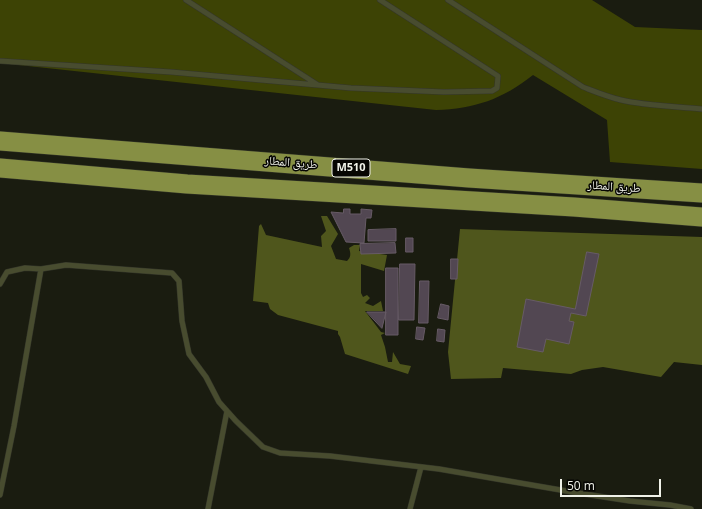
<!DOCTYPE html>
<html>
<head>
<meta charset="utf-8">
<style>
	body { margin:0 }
	#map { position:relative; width:702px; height:509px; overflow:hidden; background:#1a1c10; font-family:"Open Sans",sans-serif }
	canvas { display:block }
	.scale { position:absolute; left:560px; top:479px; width:101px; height:18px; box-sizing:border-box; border:2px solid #f0f2e9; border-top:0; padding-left:5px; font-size:12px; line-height:14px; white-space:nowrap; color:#f0f2e9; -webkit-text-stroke:3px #060603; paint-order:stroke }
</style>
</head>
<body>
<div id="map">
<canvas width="702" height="509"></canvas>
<div class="scale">50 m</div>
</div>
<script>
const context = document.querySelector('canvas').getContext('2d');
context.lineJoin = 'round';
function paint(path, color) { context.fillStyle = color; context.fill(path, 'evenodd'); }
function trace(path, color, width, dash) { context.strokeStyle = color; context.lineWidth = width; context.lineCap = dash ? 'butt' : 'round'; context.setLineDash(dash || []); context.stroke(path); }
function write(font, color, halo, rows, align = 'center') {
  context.font = font + ' "Open Sans","Noto Naskh Arabic",sans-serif'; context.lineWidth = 3; context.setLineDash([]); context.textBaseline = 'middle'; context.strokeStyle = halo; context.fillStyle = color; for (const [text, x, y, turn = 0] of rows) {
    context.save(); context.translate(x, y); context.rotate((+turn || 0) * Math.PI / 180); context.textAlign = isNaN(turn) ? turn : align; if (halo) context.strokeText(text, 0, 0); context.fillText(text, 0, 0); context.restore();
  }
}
const green = new Path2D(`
	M0,0H592L635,27L702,30V169L610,162L607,120L533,75C503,99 474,109 436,110L0,63Z`);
const forest = new Path2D(`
	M321,216H327L338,234L331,246L336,259L347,261C351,257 351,254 349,248L354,245H360L359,251L387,255L384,271L361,264V293L363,297L367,295L370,298L365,303L373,306L381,301L383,311H365L381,332L385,333L381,335L385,347L388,362H392L393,352L400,364L411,366L408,374L345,354L340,337L338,334V331L278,315L270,309L268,303L253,301L259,226L261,224L266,235L322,247L321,236L326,231Z
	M460,229L702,237V365L674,362L661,377L603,367L582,370L571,374L503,368L501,378L451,379L448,352Z`);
const building = new Path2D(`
	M344,209H350V214H361V209L372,210L371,218H366L364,243L346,242L331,212L343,213Z
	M396,229V241H368V230Z
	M406,238H413V252H406Z
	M395,243L396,253L361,254L360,244Z
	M587,252L599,254L586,316L571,313L569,321L574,322L569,344L546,339L543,352L517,347L526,299L575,309Z
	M451,259H458L457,279H451Z
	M400,264H415L414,320H399Z
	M386,268H398V335H386Z
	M420,281H429L428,323H419Z
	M441,304L449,306L448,320L438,318Z
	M367,312H386L382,328Z
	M417,327L425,328L423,340L416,339Z
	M438,329L445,330L444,342L437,341Z`);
const service = new Path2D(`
	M186,0L318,85
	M448,0L583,87C596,92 608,97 621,100C647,106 675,106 702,109
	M0,61L171,72L351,88L444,92L492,91L497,88L498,76L380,0
	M41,269L66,265L172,273L179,281L182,321L189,354L206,377L219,402L236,421L263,447L280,453L330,456L439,469L578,493L630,501L670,505L691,509
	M0,284L7,272L25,268L41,269L14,426L0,495
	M208,509L227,411
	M410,509L421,467`);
const motorway = new Path2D(`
	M0,141L469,178L702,193
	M0,168L187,184L574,207L702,217`);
const shields = [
	[351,168,38]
];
const shieldNames = [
	["M510",351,168]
];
const streetNames = [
	["طريق المطار",291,163,5],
	["طريق المطار",614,187,4]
];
paint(green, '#3d4305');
paint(forest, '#4f561c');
paint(building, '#524752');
trace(building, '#675b66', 1);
trace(service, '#34362a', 6);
trace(motorway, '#34362a', 20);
trace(service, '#484c2f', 5);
trace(motorway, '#868f44', 19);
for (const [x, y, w] of shields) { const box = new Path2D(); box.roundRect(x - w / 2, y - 9, w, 18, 3); context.fillStyle = '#060603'; context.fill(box); trace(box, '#f0f2e9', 1); }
write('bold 11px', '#f0f2e9', null, shieldNames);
write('12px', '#f0f2e9', '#060603', streetNames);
</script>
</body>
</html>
